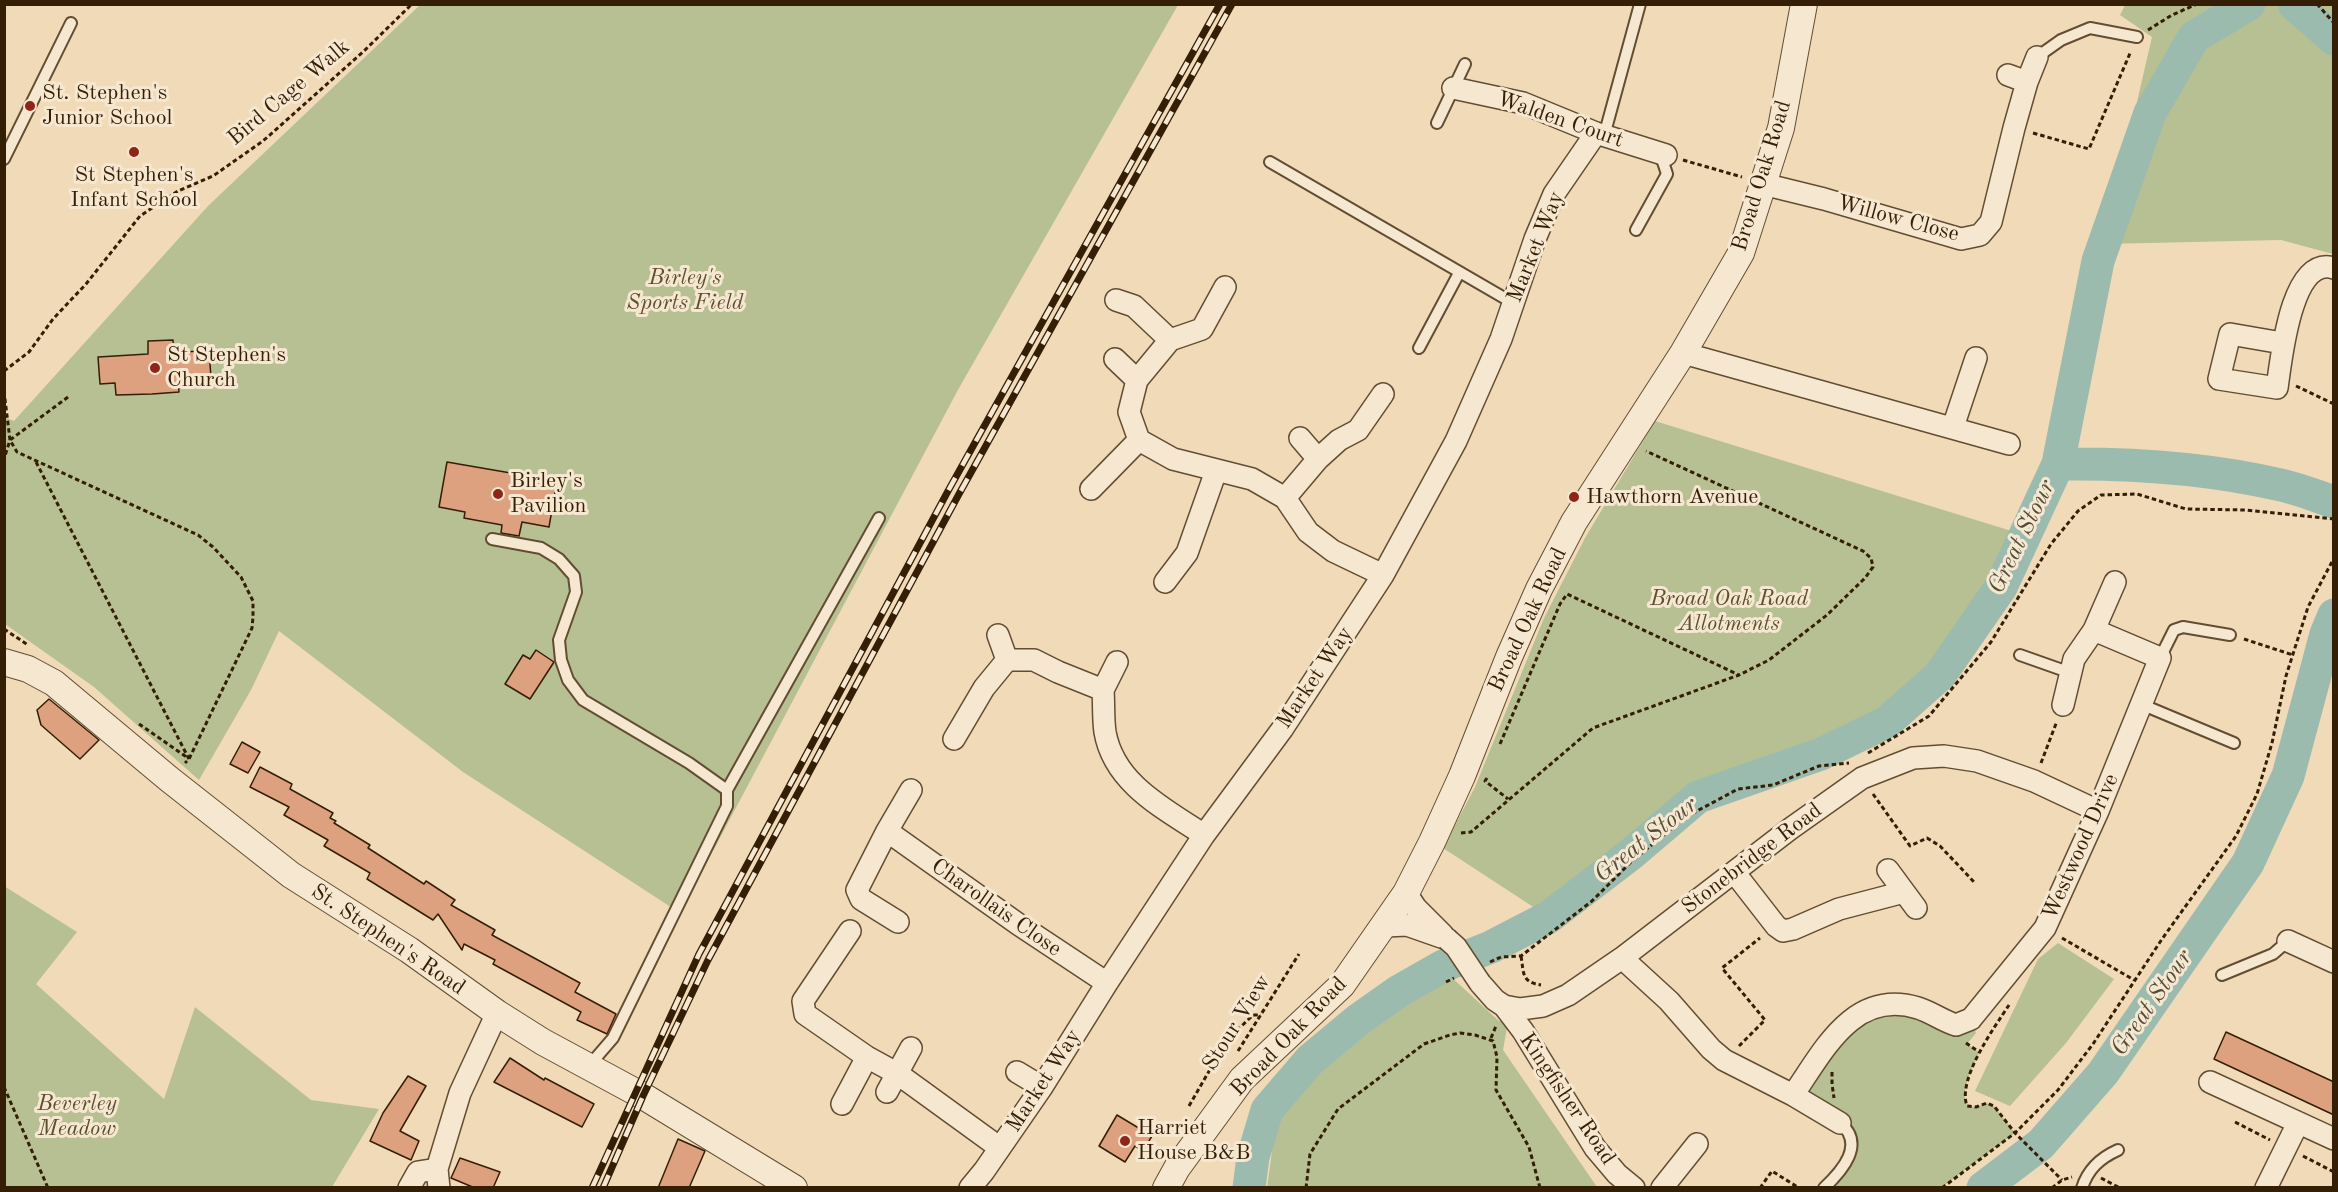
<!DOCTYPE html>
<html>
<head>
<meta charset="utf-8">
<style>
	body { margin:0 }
	#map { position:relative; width:2338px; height:1192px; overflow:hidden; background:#f1dab8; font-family:"Old Standard TT",serif }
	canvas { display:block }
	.frame { position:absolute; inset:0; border:6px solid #341e05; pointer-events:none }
</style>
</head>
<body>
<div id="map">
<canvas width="2338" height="1192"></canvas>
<div class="frame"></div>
</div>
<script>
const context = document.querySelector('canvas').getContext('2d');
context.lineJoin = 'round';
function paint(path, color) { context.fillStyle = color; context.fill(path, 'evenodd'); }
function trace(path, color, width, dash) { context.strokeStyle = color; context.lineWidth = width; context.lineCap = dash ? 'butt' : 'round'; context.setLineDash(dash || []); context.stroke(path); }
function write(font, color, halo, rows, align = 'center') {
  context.font = font + ' "Old Standard TT",serif'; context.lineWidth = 6; context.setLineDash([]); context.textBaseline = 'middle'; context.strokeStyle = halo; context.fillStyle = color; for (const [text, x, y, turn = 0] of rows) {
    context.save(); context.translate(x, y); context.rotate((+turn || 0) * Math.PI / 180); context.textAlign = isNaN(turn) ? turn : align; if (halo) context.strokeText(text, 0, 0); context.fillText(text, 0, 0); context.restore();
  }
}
const green = new Path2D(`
	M420,5H1178L959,388L680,913L463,772L279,631L251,690L199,780L94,687L5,624L4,417L14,421L208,206ZM173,340L174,353L209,351L211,378L178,381V392L152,394L151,383L130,394L116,395L115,383L100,384L99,358L148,354V341Z
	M2125,5H2333V254L2281,240L2104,244L2152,37L2120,15Z
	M1655,421L2018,533L1993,588L1972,622L1935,670L1884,718L1819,750L1696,794L1670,813L1628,851L1544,914L1443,848L1475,787L1544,618L1585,538Z
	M4,886L77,932L36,984L164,1099L195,1007L311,1100L379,1109L332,1187H5Z
	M2058,943L2114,979L2066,1043L2010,1106L1975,1091L2038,959Z
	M1448,974L1499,1021L1508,1022L1503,1050L1597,1187L1267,1188L1275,1129L1290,1095L1339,1047Z
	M1877,1007L1971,1019L1976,1033L1967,1044L1979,1052C1973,1069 1960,1089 1967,1106L1976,1107L1987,1103L1994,1106L2015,1133L1942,1187H1824L1840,1173L1852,1141L1793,1095Z`);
const river = new Path2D(`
	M2294,4L2334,39
	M2058,464C2132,463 2208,468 2281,485C2299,489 2316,496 2334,502
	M1249,1188L1253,1157L1267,1110L1310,1060L1358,1020L1399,991L1443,966L1491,947L1549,917L1631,854L1698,797L1821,754L1887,722L1940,675L2001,587L2058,464L2098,261L2150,113L2194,37L2249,4
	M1983,1188L2041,1144L2103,1073L2248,863L2288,776L2326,634L2334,615`);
const building = new Path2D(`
	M173,340L174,353L209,350L211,378L178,381L179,392L152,394L116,395L115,383L100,384L98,357L148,354V341Z
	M447,462L557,481L549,527L522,522L519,536L501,533L502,525L464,518L465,512L439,507Z
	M536,650L554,662L530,699L505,684L523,655L530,659Z
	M49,699L99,740L80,759L41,725L37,710Z
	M242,742L260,752L248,773L230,764Z
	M260,767L292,784L290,789L333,813L330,818L336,821L334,823L370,845L368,848L424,884L426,881L455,900L451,905L495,930L492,935L580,983L575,992L616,1014L607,1034L577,1020L581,1012L493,964L495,960L464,944L462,950L438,914L433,920L367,879L370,873L324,846L328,840L284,815L289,807L250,787Z
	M2226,1032L2334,1082V1115L2214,1059Z
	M510,1058L544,1080L545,1078L594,1104L582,1127L494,1082Z
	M408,1076L426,1086L400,1131L419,1141L411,1160L370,1141L383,1113Z
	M1117,1115L1152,1136L1143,1151L1135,1146L1125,1162L1099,1146Z
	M678,1139L705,1151L689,1188H658Z
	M460,1158L500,1172L493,1188H475L451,1178Z`);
const path = new Path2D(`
	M2317,4L2334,23
	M2333,4L2334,5
	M2148,30L2172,15L2197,4
	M2033,133L2089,149L2131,51
	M1683,160L1742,177
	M4,371L29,352L53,319L86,284L140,216L178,191L213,176L263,141L363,52L412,4
	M2296,386L2334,404
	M4,391L10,440L4,459
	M68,397L10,440L17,452L198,535L213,547L241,577L253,601V617L252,628L242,649L189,759L185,763
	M36,462L189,759
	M4,629L28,645
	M2244,639L2293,655
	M139,724L188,758
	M1500,744L1560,604L1567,594L1739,675
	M1868,753L1929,716L1991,642L2051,544L2078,511L2101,495L2137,494L2186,509L2245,510L2334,519
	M2041,763L2057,721
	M1487,778L1485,781L1508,799
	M1873,794L1910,846L1927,838L1940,846L1975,883
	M1461,833L1471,832L1593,728L1739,675L1769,660L1827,615L1865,578L1873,567L1871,558L1863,551L1646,451
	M2062,938L2134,980
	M1521,956C1524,973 1521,982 1541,985
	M1490,962L1501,957L1521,956L1592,901L1631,862L1684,818L1738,789L1773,785L1819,766L1849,763
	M1446,982L1454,978
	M2009,1005C1994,1028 1957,1079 1967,1106L1976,1107L1987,1103L1994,1106L2015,1133L2062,1180
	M1491,1038L1496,1026
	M1966,1043L1979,1052
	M1739,1046L1765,1020L1722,968L1760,938
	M1238,1051L1299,954
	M1832,1072V1084L1834,1098
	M4,1087L48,1188
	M1189,1106L1227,1040L1253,1015H1261
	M2235,1122L2270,1140
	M2303,1156L2334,1172
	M2101,1178L2120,1188
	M1306,1188L1310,1154L1338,1109L1424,1044L1450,1035L1460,1033L1475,1035L1493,1041L1497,1057L1496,1090L1529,1147L1540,1188
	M1760,1188L1772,1171L1799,1188
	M1942,1188L2015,1133L2058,1090L2093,1044L2162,939L2236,836L2257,794L2272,743L2286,676L2308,607L2334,558
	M2052,1188L2062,1180L2072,1177`);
const service = new Path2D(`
	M2037,57L2061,40L2090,28L2137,37
	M1437,123L1465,64
	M1604,136L1640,4
	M4,159L71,23
	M1270,162L1513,303
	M1636,230L1667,174L1660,153
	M1419,348L1459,273
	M492,539L541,548L559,559L574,576L576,592L559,640L561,660L568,680L583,700L689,763L727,790V806L613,1038L588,1067
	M2020,655L2071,673
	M2160,658L2174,630L2183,627L2230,635
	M2143,705L2234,743
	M727,790L879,518
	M2222,975L2273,954L2288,941
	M1824,1188C1842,1171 1866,1144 1840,1123
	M2082,1188C2088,1169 2100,1158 2118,1150`);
const minor = new Path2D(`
	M2008,75L2027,82
	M1453,88L1523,103L1596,133L1666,155
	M1763,184L1824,199L1961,239L1980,235L1991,222L2014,128L2027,82L2037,57
	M1225,287L1202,329L1170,340L1137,380L1129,412L1139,440L1173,459L1252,479L1285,498L1308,532L1333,551L1383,575
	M1116,300L1134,306L1170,340
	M2282,343L2230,334L2219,379L2277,388C2281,361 2291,254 2334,268
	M1683,353L2009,444
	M1115,359L1137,380
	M1953,427L1976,358
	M1300,438L1318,459
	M1091,489L1139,440
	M1285,498L1318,459L1339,440L1358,430L1383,394
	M1165,582L1187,553L1216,471
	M998,635L1007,660
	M1103,690L1117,662
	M2063,705L2074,659L2094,630L2115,582
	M954,739L984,688L1007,660H1034L1058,672L1103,690C1104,704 1103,718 1105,732C1114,784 1165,809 1204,835
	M887,831L911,790
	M1888,870L1916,908
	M1734,872L1776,926L1783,931L1793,929L1839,909L1904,892
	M1406,893L1416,908L1443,935
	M898,922L861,899L857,890L887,831L1018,924L1107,983
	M1385,926L1407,925L1447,939
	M850,931L803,1001L805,1014L867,1057L898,1074L1000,1148
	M2288,941L2334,962
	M1622,958L1669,1001L1711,1049L1724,1060L1793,1095L1840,1123
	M1480,983L1495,1000L1504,1006L1520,1009L1543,1006L1568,995L1622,958L1790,829L1862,778L1913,758L1944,756L1977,761L2034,781L2098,811
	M1504,1006L1523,1031L1595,1148L1617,1174L1634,1188
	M1971,1019L2045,928L2098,811L2160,658L2094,630
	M1017,1072L1042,1087
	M2210,1082L2334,1139
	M887,1092L911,1048
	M1793,1095C1823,1052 1853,988 1918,1008C1931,1012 1943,1021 1956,1025L1971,1019
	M842,1104L867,1057
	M409,1188L418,1172L437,1169
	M439,1188L437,1169L460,1093L497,1013
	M970,1188L984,1171L1042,1087L1107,983L1204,835L1283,728L1383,575L1456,441L1501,339L1535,239L1554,194L1596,133
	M1662,1188L1697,1144
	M2266,1188L2298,1123`);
const tertiary = new Path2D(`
	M4,662L28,669L54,683L169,779L291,875L409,950L497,1013L543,1042L643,1096L794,1188
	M1166,1188L1177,1168L1242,1079L1342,985L1406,893L1432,842L1462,776L1509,657L1539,589L1574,522L1683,353L1741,253L1781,128L1804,4`);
const rail = new Path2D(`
	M592,1188L699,954L948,491L1220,4
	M603,1188L643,1096L708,960L959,494L1232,4`);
const minorBridge = new Path2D(`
	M1447,939L1456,947L1480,983`);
const markers = [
	[30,106,6,"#8f2418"],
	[134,152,6,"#8f2418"],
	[155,368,6,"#8f2418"],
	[498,494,6,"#8f2418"],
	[1574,497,6,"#8f2418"],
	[1125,1141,6,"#8f2418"]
];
const poiNames = [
	["St. Stephen's",42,93],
	["Junior School",42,118],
	["St Stephen's",134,175,"center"],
	["Infant School",134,200,"center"],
	["St Stephen's",167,355],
	["Church",167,380],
	["Birley's",510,481],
	["Pavilion",510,506],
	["Hawthorn Avenue",1586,497],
	["Harriet",1137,1128],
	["House B&B",1137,1153]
];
const streetNames = [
	["Bird Cage Walk",289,93,-40],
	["Walden Court",1560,120,19],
	["Broad Oak Road",1762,176,-73],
	["Willow Close",1898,219,15],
	["Market Way",1536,247,-68],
	["Broad Oak Road",1528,620,-65],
	["Market Way",1315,678,-56],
	["Westwood Drive",2081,847,-66],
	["Stonebridge Road",1752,859,-37],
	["Charollais Close",996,908,35],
	["St. Stephen's Road",388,940,34],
	["Stour View",1237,1023,-58],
	["Broad Oak Road",1289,1037,-46],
	["Market Way",1044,1081,-57],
	["Kingfisher Road",1567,1099,56]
];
const parkNames = [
	["Birley's",685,278],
	["Sports Field",685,303],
	["Broad Oak Road",1729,599],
	["Allotments",1729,624],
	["Beverley",77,1104],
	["Meadow",77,1129]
];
const waterNames = [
	["Great Stour",2022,537,-64],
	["Great Stour",1646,840,-38],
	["Great Stour",2152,1003,-55]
];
paint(green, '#b6c092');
trace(river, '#9bbbaf', 33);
paint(building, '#dda17f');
trace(building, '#341e05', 1.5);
trace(service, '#634d32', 14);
trace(minor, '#634d32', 24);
trace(tertiary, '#634d32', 28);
trace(path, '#341e05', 3, [4.5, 3]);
trace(service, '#f6e7d1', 10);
trace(minor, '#f6e7d1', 21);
trace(tertiary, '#f6e7d1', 26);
trace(rail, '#341e05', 7);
trace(rail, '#f6e7d1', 4.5, [14]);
trace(minorBridge, '#634d32', 24, []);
trace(minorBridge, '#f6e7d1', 21);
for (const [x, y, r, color] of markers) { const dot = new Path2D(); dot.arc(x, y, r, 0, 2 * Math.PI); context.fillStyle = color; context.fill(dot); trace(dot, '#f6e7d1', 2); }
write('22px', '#341e05', '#f6e7d1', poiNames, 'left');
write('22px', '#341e05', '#f6e7d1', streetNames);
write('italic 22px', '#5b4f2f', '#f6e7d1', parkNames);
write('italic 24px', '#534d38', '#f6e7d1', waterNames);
</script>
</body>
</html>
